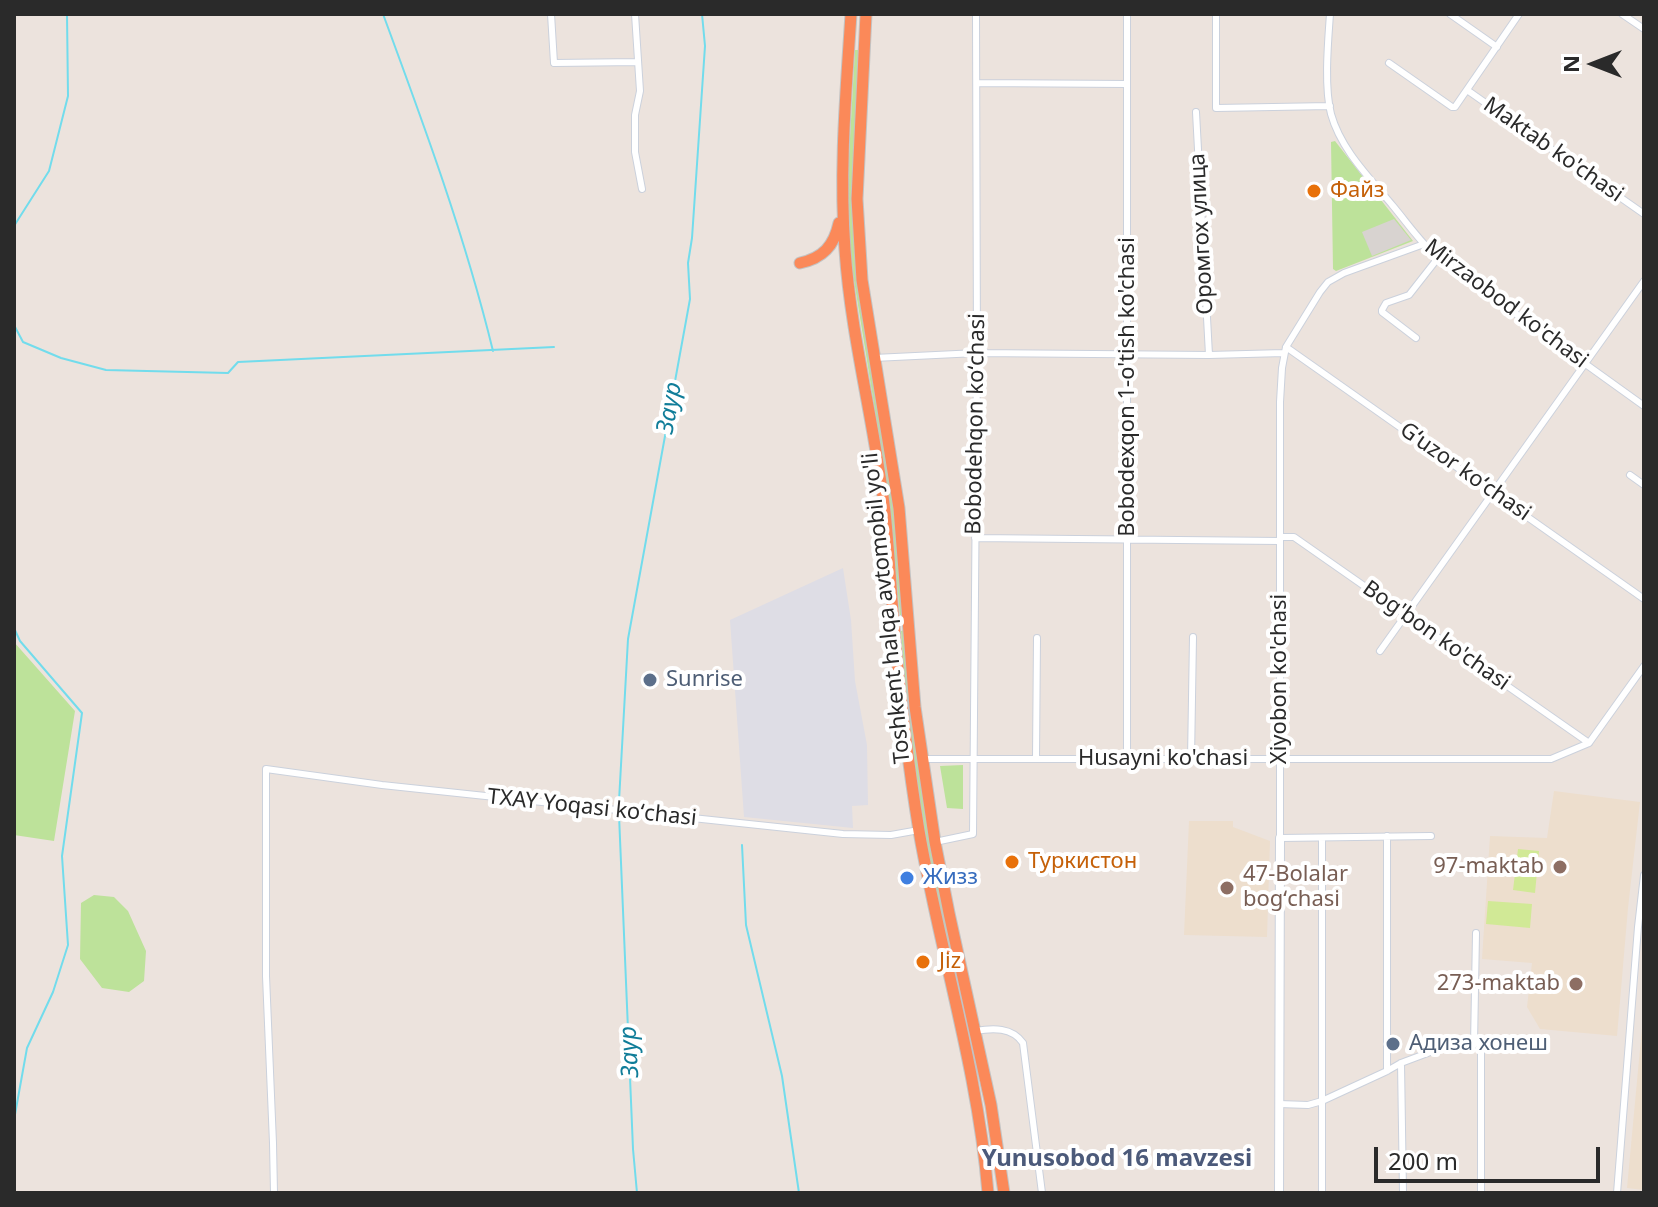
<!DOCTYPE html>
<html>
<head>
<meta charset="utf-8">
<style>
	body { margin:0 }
	#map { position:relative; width:1658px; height:1207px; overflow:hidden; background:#ece3dd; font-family:"Noto Sans",sans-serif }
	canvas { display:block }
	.frame { position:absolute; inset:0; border:16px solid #2a2a2a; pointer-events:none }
	.north { position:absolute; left:1554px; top:24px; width:80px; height:80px; -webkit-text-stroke:6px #fff; paint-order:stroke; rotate:270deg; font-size:22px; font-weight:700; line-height:32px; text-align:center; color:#2a2a2a }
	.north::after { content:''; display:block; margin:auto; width:28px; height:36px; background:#2a2a2a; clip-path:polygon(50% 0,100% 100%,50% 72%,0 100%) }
	.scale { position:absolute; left:1374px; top:1147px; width:226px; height:36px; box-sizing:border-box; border:4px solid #2a2a2a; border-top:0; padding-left:10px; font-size:24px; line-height:28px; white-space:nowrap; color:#2a2a2a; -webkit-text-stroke:6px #fff; paint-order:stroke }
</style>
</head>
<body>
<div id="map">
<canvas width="1658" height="1207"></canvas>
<div class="frame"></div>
<div class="north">N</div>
<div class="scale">200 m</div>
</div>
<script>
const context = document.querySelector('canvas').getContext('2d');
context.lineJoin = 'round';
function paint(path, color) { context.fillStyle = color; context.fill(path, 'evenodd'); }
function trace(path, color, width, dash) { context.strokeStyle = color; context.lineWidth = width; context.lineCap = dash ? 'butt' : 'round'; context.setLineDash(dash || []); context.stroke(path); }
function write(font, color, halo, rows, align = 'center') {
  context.font = font + ' "Noto Sans",sans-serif'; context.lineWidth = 8; context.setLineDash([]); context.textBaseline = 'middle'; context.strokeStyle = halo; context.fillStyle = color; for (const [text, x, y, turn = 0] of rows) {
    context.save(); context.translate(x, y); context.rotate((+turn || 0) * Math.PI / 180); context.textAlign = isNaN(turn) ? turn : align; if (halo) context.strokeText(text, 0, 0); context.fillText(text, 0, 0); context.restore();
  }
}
const industrial = new Path2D(`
	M843,568L851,620L855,681L867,745L868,805L852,806L853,828L744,817L730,620Z`);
const education = new Path2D(`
	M1554,791L1640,802L1628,908L1617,1036L1540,1029L1527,1007L1532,963L1482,959L1490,836L1547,838Z
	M1189,821H1233V827L1270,841L1267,937L1184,935Z
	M1643,1017H1644V1190L1627,1188Z`);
const green = new Path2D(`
	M855,50H860L853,192L894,491L905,615H900L888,491L851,262L847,191Z
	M1335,141L1413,241L1336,271L1333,269L1331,142Z
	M905,630L969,1017L966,1018C955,973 942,927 933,881C917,798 907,714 901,631Z
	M14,642L75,711L54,841L14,835Z
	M963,765V809L947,808L940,766Z
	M94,895L114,897L128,911L146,951L144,981L129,992L102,988L80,959L81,903Z`);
const pitch = new Path2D(`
	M1518,849L1539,851L1535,893L1513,890Z
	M1488,901L1532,904L1530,928L1486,924Z`);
const plaza = new Path2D(`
	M1394,219L1411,240L1372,256L1362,232Z`);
const stream = new Path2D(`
	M383,14C424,125 465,236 493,351
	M14,226L49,171L68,96L67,14
	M14,325L23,342L61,358L106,370L228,373L238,362L554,347
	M14,628L20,641L82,713L62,856L68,945L53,992L27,1048L14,1120
	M619,801L628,639L690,299L688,263L692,238L705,46L702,14
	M619,815L633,1149L637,1193
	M742,845L746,925L782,1076L799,1193`);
const street = new Path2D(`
	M551,14L554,63L638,62
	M635,14L640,91L635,115V152L642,189
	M1127,14V759
	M1216,14V108L1330,106
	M1330,14C1328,42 1324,87 1331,114C1341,150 1370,178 1393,206C1408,224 1421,243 1438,258L1644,406
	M1450,14L1497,47
	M1622,14L1644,29
	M1389,63L1452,107H1455L1519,14
	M977,83L1127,84
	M1467,90L1644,214
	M1196,112L1209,355
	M1424,244L1344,273L1328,282L1320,292L1286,347L1282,368L1280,402V838L1431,836
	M1416,338L1382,312V310L1386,303L1409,295L1438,258
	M1286,347L1644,599
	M874,358L977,353L1209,355L1284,353
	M1630,475L1644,485
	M1280,537H1294L1589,743
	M975,538L1280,541
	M1380,651L1644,281
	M1589,743L1644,666
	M923,759H1551L1589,743
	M1036,759L1037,638
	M1191,759L1193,637
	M1387,836V1071
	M935,842L973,834L977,353L976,14
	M975,1031C993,1028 1012,1027 1023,1043L1042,1193
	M1474,1045L1476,933
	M1401,1063L1403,1193
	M1279,1104L1308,1105L1322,1101L1387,1071L1401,1063L1441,1048L1481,1043H1523
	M274,1193L273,1143L266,976V769L382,785L843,834L891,835L919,830
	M1322,1193V838
	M1481,1193V1043
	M1617,1193L1638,927L1644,875`);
const secondary = new Path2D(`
	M1279,1193L1280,838`);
const highway = new Path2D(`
	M851,14C846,92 839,171 845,250C851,338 875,425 885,512C889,550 891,589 894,627C900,695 908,763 919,831C940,952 978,1070 988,1193
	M866,14L857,199L862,280L899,508L915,707L935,842L949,913L991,1105L1004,1193
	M800,263C823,258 834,246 839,223`);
const markers = [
	[1314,191,8,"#e8710a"],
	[650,680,8,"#5c6f8a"],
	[1012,862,8,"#e8710a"],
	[1560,867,8,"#8d6e63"],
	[907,878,8,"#3f7fe0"],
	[1227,888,8,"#8d6e63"],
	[923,962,8,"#e8710a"],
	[1576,984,8,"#8d6e63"],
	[1393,1044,8,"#5c6f8a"]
];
const streetNames = [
	["Maktab ko'chasi",1553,150,35],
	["Оромгох улица",1202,234,-93],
	["Mirzaobod ko'chasi",1506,304,37],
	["Bobodexqon 1-o'tish ko'chasi",1128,387,-90],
	["Bobodehqon koʻchasi",976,424,-89],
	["Gʻuzor koʻchasi",1465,472,35],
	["Toshkent halqa avtomobil yo'li",887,608,-96],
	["Bog'bon ko'chasi",1436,636,35],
	["Xiyobon ko'chasi",1280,679,-90],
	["Husayni ko'chasi",1163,759],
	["TXAY Yoqasi koʻchasi",592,808,6]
];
const foodNames = [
	["Файз",1330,191],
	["Туркистон",1028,862],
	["Jiz",939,962]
];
const serviceNames = [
	["Sunrise",666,680],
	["Адиза хонеш",1409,1044]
];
const educationNames = [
	["97-maktab",1544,867],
	["47-Bolalar",1243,875,"left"],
	["bogʻchasi",1243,900,"left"],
	["273-maktab",1560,984]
];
const shopNames = [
	["Жизз",923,878]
];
const waterNames = [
	["Заур",670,408,-80],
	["Заур",630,1052,-93]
];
const neighbourhoodNames = [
	["Yunusobod 16 mavzesi",1117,1159]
];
paint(industrial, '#dedde5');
paint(education, '#eddecd');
paint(green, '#bde29a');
paint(pitch, '#d1e996');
paint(plaza, '#d8d3d0');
trace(stream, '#72dcec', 2);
trace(street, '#cbd1dc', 8);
trace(secondary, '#cbd1dc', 10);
trace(highway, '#c3c3c3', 13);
trace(street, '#fff', 6);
trace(secondary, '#fff', 8);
trace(highway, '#fb8959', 11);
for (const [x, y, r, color] of markers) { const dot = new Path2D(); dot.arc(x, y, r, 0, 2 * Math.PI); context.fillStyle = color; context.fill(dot); trace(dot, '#fff', 3); }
write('22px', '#2a2a2a', '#fff', streetNames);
write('22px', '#c56008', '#fff', foodNames, 'left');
write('22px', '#4e5e75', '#fff', serviceNames, 'left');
write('22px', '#785e54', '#fff', educationNames, 'right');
write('22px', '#366cbe', '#fff', shopNames, 'left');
write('italic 24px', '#107d99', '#fff', waterNames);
write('bold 24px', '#4c5a7a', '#fff', neighbourhoodNames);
</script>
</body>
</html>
